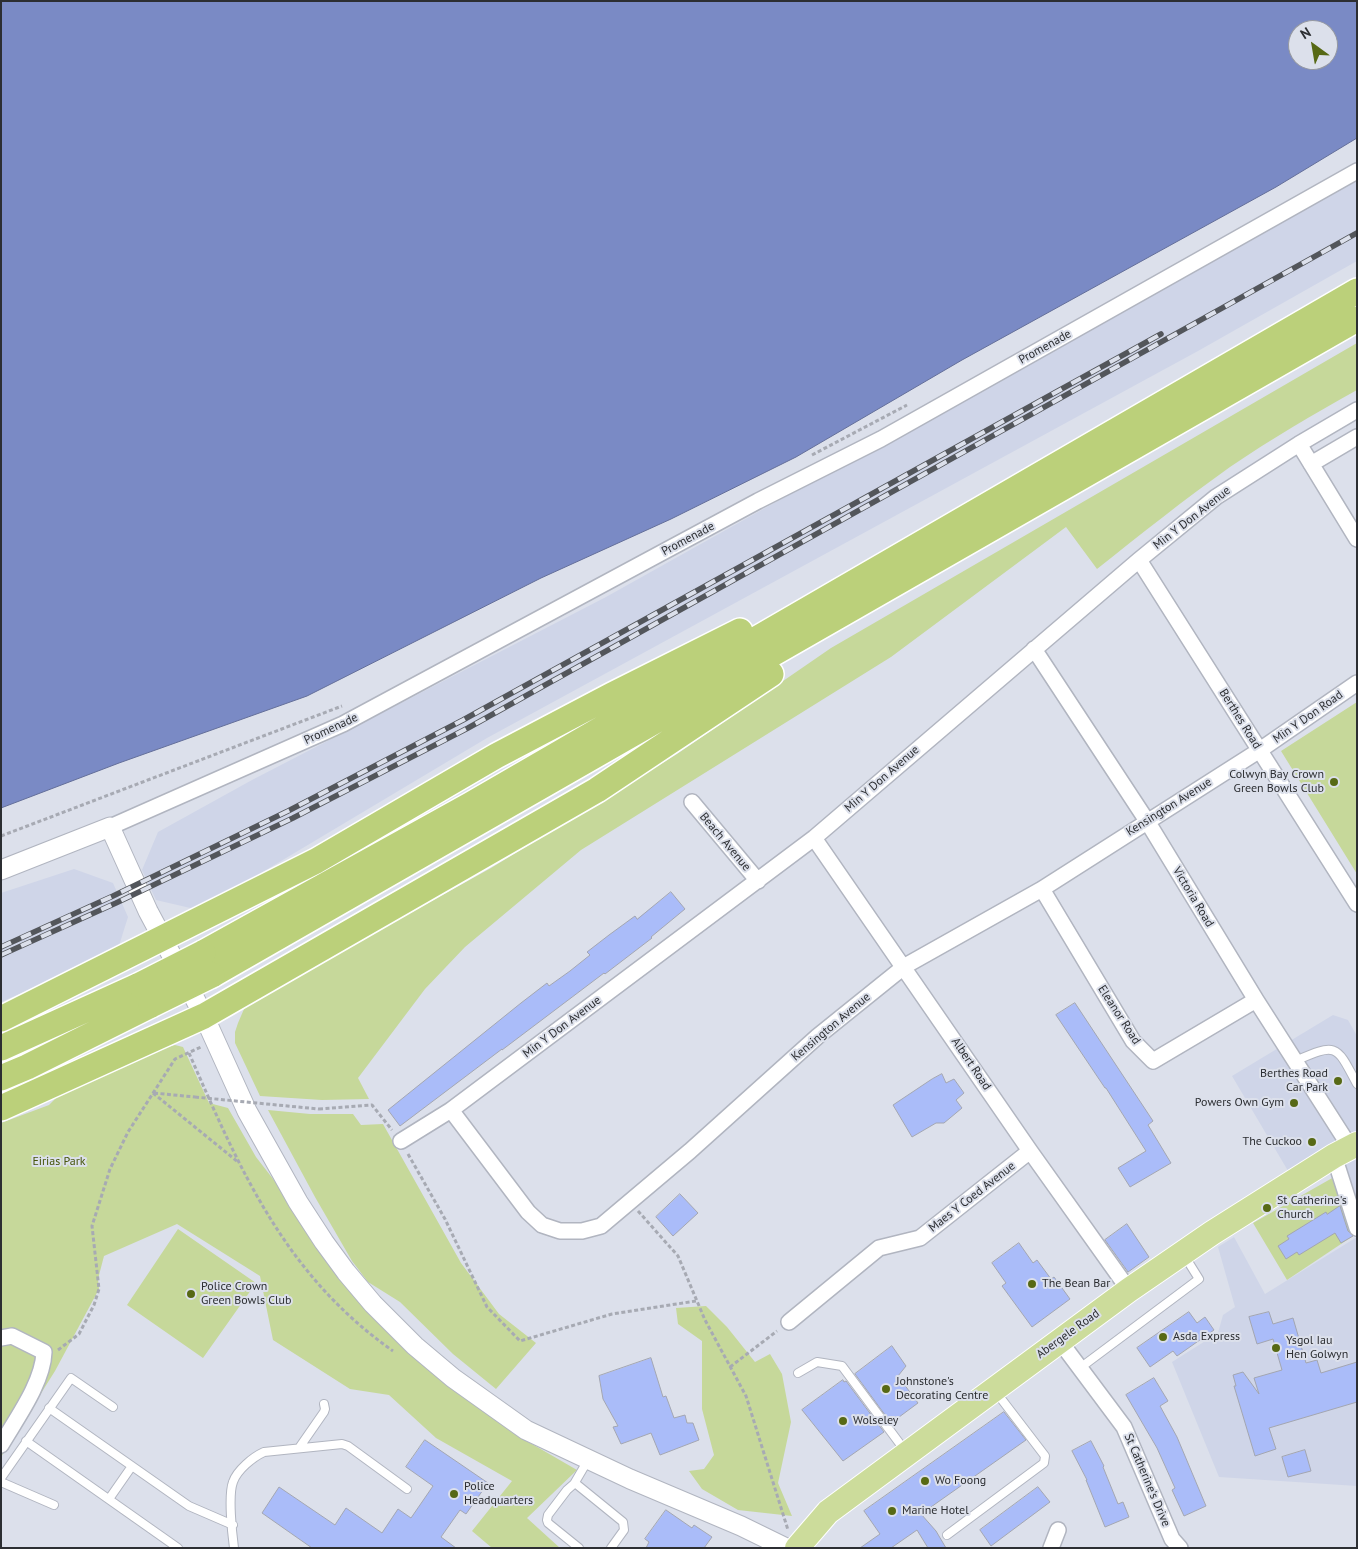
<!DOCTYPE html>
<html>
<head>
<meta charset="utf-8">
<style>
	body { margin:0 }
	#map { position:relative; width:1358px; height:1549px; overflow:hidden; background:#dce0eb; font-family:"PT Sans",sans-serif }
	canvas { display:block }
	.frame { position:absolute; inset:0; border:2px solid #2c2e32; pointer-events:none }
	.north { position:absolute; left:1288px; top:20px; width:50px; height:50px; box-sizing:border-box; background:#dce0eb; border:1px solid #9699a1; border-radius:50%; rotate:328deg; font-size:14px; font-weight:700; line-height:20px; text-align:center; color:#2c2e32 }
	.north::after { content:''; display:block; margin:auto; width:18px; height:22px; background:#576915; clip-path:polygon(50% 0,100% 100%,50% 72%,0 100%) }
</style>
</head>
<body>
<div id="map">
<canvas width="1358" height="1549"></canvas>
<div class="frame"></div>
<div class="north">N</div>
</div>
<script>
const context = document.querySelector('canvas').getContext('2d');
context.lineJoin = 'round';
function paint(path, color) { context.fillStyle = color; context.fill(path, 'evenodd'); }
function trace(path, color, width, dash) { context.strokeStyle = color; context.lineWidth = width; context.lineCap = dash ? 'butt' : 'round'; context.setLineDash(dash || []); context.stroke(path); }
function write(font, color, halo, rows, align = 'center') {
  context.font = font + ' "PT Sans",sans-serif'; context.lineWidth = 4; context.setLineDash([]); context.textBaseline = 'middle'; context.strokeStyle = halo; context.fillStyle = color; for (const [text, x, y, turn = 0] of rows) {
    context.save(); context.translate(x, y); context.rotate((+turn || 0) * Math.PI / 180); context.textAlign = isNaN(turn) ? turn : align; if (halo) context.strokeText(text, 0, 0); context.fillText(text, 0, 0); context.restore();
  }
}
const built = new Path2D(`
	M1357,177V261L1198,351L487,738L199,910L156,900L142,870L158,832L252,780L606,597Z
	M74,869L113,883L128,917L117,952L1,1002V893Z
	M1333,1015L1348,1020L1357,1036V1219L1335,1156L1294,1181L1232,1076Z
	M1234,1237L1265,1294L1357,1237V1486L1219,1477L1172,1362L1218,1333L1223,1315L1235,1307L1218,1247Z`);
const green = new Path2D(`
	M1357,343V390C1314,414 1271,439 1230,467C1185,499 1141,534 1097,569L1066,527L891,657L581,850L465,947L425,989L358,1078L369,1099L322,1100L260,1096L235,1043V1032L238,1023L244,1009L250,1002L491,868L677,754L831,648Z
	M1357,702V874L1281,751Z
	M175,1045L183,1047L209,1103L228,1108L256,1157L315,1233L446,1380L513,1433L577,1470L527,1518L560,1548H492L472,1531L512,1481L436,1438L389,1395L350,1389L273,1340L260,1276L177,1224L104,1256L98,1279L99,1289L55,1371L1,1457V1123L49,1105L67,1087L136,1056Z
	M268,1110L310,1114H353L361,1125L383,1124L461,1263L499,1314L536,1343L496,1389L453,1354L400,1302L368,1282L352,1261L315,1197Z
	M1334,1177L1356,1234L1287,1280L1253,1223Z
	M178,1229L256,1283L203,1358L127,1305Z
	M706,1306L727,1327L755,1362L770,1354L782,1374L791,1422L778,1483L792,1516L738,1510L702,1489L689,1471L704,1469L714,1455L702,1409V1341L678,1324L676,1308Z`);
const water = new Path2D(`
	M1,1H1357V138L1276,187L962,360L796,457L671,519L541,578L307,696L119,763L1,808ZM1298,30H1328V60H1298Z`);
const building = new Path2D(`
	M671,892L685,909L651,937L652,938L605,974L604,973L502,1050V1049L400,1126L388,1110L521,1003L547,983L549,986L570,971L590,955L587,952L609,935L635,916L637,919Z
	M1075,1003L1153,1121L1148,1125L1171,1163L1130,1187L1118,1168L1146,1151L1106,1088H1105L1056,1015Z
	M942,1074L946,1083L954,1079L964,1093L956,1100L962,1108L944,1123H936L912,1137L893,1105L932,1079Z
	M680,1194L698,1213L673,1236L656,1217Z
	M1340,1206L1348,1231L1353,1236L1341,1243L1335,1233L1299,1255L1297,1252L1286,1259L1278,1246L1289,1239L1287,1236L1326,1212L1327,1214Z
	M1127,1224L1149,1257L1128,1272L1105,1240Z
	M1019,1243L1033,1263L1037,1260L1051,1279L1054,1277L1070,1299L1032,1327L1002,1286L1006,1283L992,1263Z
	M1189,1312L1197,1323L1205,1317L1214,1330L1177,1356L1173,1351L1150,1367L1137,1348Z
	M1269,1312L1273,1324L1293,1318L1306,1363L1317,1360L1321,1373L1357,1362V1402L1269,1428L1276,1449L1255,1456L1234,1386H1236L1233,1375L1243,1372L1259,1394L1254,1378L1282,1370L1273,1339L1257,1344L1249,1317Z
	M892,1346L906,1366L898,1376L918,1403L891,1423L855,1374Z
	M651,1358L663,1397L666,1396L674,1418L685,1415L687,1423H693L699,1440L660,1455L651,1433L621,1444L613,1427L618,1426L603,1399L599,1376Z
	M1154,1378L1168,1401L1160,1406L1177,1437L1206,1506L1184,1516L1172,1490L1175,1488L1157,1448L1126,1395Z
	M843,1380L844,1382L846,1381L884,1432L843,1461L802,1410Z
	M1004,1412L1026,1440L921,1514L936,1531L946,1548H928L917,1530L891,1548H860L880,1534L864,1511Z
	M425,1440L488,1483L466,1514L460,1510L441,1537L456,1548H312L262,1513L279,1487L335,1525L346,1508L382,1533L398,1509L411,1518L433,1486L406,1467Z
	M1091,1441L1104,1466L1103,1467L1118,1504L1123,1502L1129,1517L1105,1527L1086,1480H1087L1072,1451Z
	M1305,1450L1311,1471L1288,1477L1282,1457Z
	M1038,1487L1050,1502L991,1546L980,1530Z
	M666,1510L692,1528L694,1525L712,1537L704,1548H646L649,1542L645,1539Z`);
const path = new Path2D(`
	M812,455L907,405
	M1,836L342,706
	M189,1053C240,1170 285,1275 393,1351
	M153,1093L238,1162
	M154,1093L195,1097
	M319,1109L372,1105L392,1130
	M408,1154L445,1219L487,1307L520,1341L612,1314L696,1301
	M638,1211L678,1256L705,1320L746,1396L788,1530
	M58,1350L79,1334L94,1305L99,1289L92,1226L110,1169L128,1132L175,1059L201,1047
	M730,1367L777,1331`);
const service = new Path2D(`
	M1295,1061C1337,1043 1336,1044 1357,1084
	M1080,1368L1199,1279L1184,1255
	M798,1373L817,1362L842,1366L906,1452
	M49,1408L189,1506L233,1525
	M26,1441L178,1548
	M299,1448L324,1412L325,1409L324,1404
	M1,1478L71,1378L113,1407
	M1,1482L54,1505
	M574,1484L588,1460
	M109,1499L132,1466
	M947,1535L1044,1463L1045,1456L996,1392
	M234,1548C232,1533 228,1495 233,1482C237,1470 253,1457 264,1452L342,1444L348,1446L407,1489
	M579,1548L548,1523L547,1520L548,1515L567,1490L575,1483L623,1522L624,1530L611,1548`);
const minor = new Path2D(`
	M1299,444L1357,539
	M1311,464L1357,437
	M1139,560L1357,904
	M1034,649L1147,821L1256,1000L1350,1147
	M692,802L758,881
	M110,827L343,724L758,501L881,439L1357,171
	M814,838L1030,1151L1129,1290
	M1042,889L1133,1041L1153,1061L1256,1000
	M451,1110L528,1212L542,1225L560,1231H582L601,1226L690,1151L818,1036L905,966L1042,889L1260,750L1357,683
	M401,1141L451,1110L814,838L1139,560L1216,497L1299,444L1357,410
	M1334,1156L1357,1228
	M789,1322L879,1248L920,1238L1030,1151
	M1,1338L12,1336L44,1352C43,1383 16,1419 1,1445
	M1059,1340L1124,1427L1172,1539L1180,1548
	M1051,1548L1058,1530`);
const tertiary = new Path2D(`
	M1,870L110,827L148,911L204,1016L247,1111L298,1202L324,1242L346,1272L373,1304L415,1346L453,1378L526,1430L630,1479L741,1526L786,1548`);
const primary = new Path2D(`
	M797,1548L828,1512L1129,1290L1212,1233L1334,1156L1357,1144`);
const trunk = new Path2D(`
	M203,953L470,805L1357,291
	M212,975L1357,319
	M1,1019L316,861L496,756L612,695L740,631
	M1,1048L140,985
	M1,1078L27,1067L151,1005
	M1,1108L204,1016L597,790L771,674`);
const rail = new Path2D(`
	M1,947L113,896L288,811L463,720L1161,334
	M1,955L116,903L293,818L468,728L1357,233`);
const pathBridge = new Path2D(`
	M195,1097L319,1109`);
const trunkBridge = new Path2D(`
	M140,985L203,953
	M151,1005L212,975`);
const markers = [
	[1334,782,5,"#576915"],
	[1338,1081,5,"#576915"],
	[1294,1103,5,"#576915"],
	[1312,1142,5,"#576915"],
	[1267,1208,5,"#576915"],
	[1032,1284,5,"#576915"],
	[191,1294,5,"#576915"],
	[1163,1337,5,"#576915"],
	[1276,1348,5,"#576915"],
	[886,1389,5,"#576915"],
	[843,1421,5,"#576915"],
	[925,1481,5,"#576915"],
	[454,1494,5,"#576915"],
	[892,1511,5,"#576915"]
];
const streetNames = [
	["Promenade",1045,347,-29],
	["Min Y Don Avenue",1192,518,-38],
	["Promenade",688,539,-28],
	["Min Y Don Road",1308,717,-35],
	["Berthes Road",1240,719,58],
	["Promenade",331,729,-25],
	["Min Y Don Avenue",882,779,-41],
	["Kensington Avenue",1169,807,-32],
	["Beach Avenue",725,842,50],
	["Victoria Road",1193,897,59],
	["Eleanor Road",1119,1015,57],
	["Min Y Don Avenue",562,1027,-37],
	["Kensington Avenue",831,1027,-40],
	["Albert Road",971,1064,56],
	["Maes Y Coed Avenue",972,1197,-38],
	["Abergele Road",1068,1334,-36],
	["St Catherine's Drive",1147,1480,67]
];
const poiNames = [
	["Colwyn Bay Crown",1324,775,"right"],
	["Green Bowls Club",1324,789,"right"],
	["Berthes Road",1328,1074,"right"],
	["Car Park",1328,1088,"right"],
	["Powers Own Gym",1284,1103,"right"],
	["The Cuckoo",1302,1142,"right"],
	["St Catherine's",1277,1201],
	["Church",1277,1215],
	["The Bean Bar",1042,1284],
	["Police Crown",201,1287],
	["Green Bowls Club",201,1301],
	["Asda Express",1173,1337],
	["Ysgol Iau",1286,1341],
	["Hen Golwyn",1286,1355],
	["Johnstone's",896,1382],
	["Decorating Centre",896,1396],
	["Wolseley",853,1421],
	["Wo Foong",935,1481],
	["Police",464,1487],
	["Headquarters",464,1501],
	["Marine Hotel",902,1511]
];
const parkNames = [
	["Eirias Park",59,1162]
];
paint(built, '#cfd5e8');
paint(green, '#c6d89a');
paint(water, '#7a8ac5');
trace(water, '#636e99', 1);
paint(building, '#aabcf9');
trace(building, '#a3a6b1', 1);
trace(service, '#b1b5c0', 10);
trace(minor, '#b1b5c0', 18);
trace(tertiary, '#b1b5c0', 21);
trace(primary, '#fff', 26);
trace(trunk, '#fff', 28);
trace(path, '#a7aab3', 3, [4, 2.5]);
trace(service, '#fff', 8);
trace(minor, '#fff', 15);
trace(tertiary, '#fff', 19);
trace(primary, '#ccdc9b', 24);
trace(trunk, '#bbd07a', 25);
trace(rail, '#53565b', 5.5);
trace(rail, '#dce0eb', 4, [11]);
trace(trunkBridge, '#fff', 28, []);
trace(pathBridge, '#a7aab3', 3, [4, 2.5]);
trace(trunkBridge, '#bbd07a', 25);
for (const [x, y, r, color] of markers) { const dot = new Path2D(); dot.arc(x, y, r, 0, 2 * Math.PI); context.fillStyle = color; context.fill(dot); trace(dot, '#dce0eb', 2); }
write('12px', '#2c2e32', '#dce0eb', streetNames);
write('12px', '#2c2e32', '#dce0eb', poiNames, 'left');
write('12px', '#46550b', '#dce0eb', parkNames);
</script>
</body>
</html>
